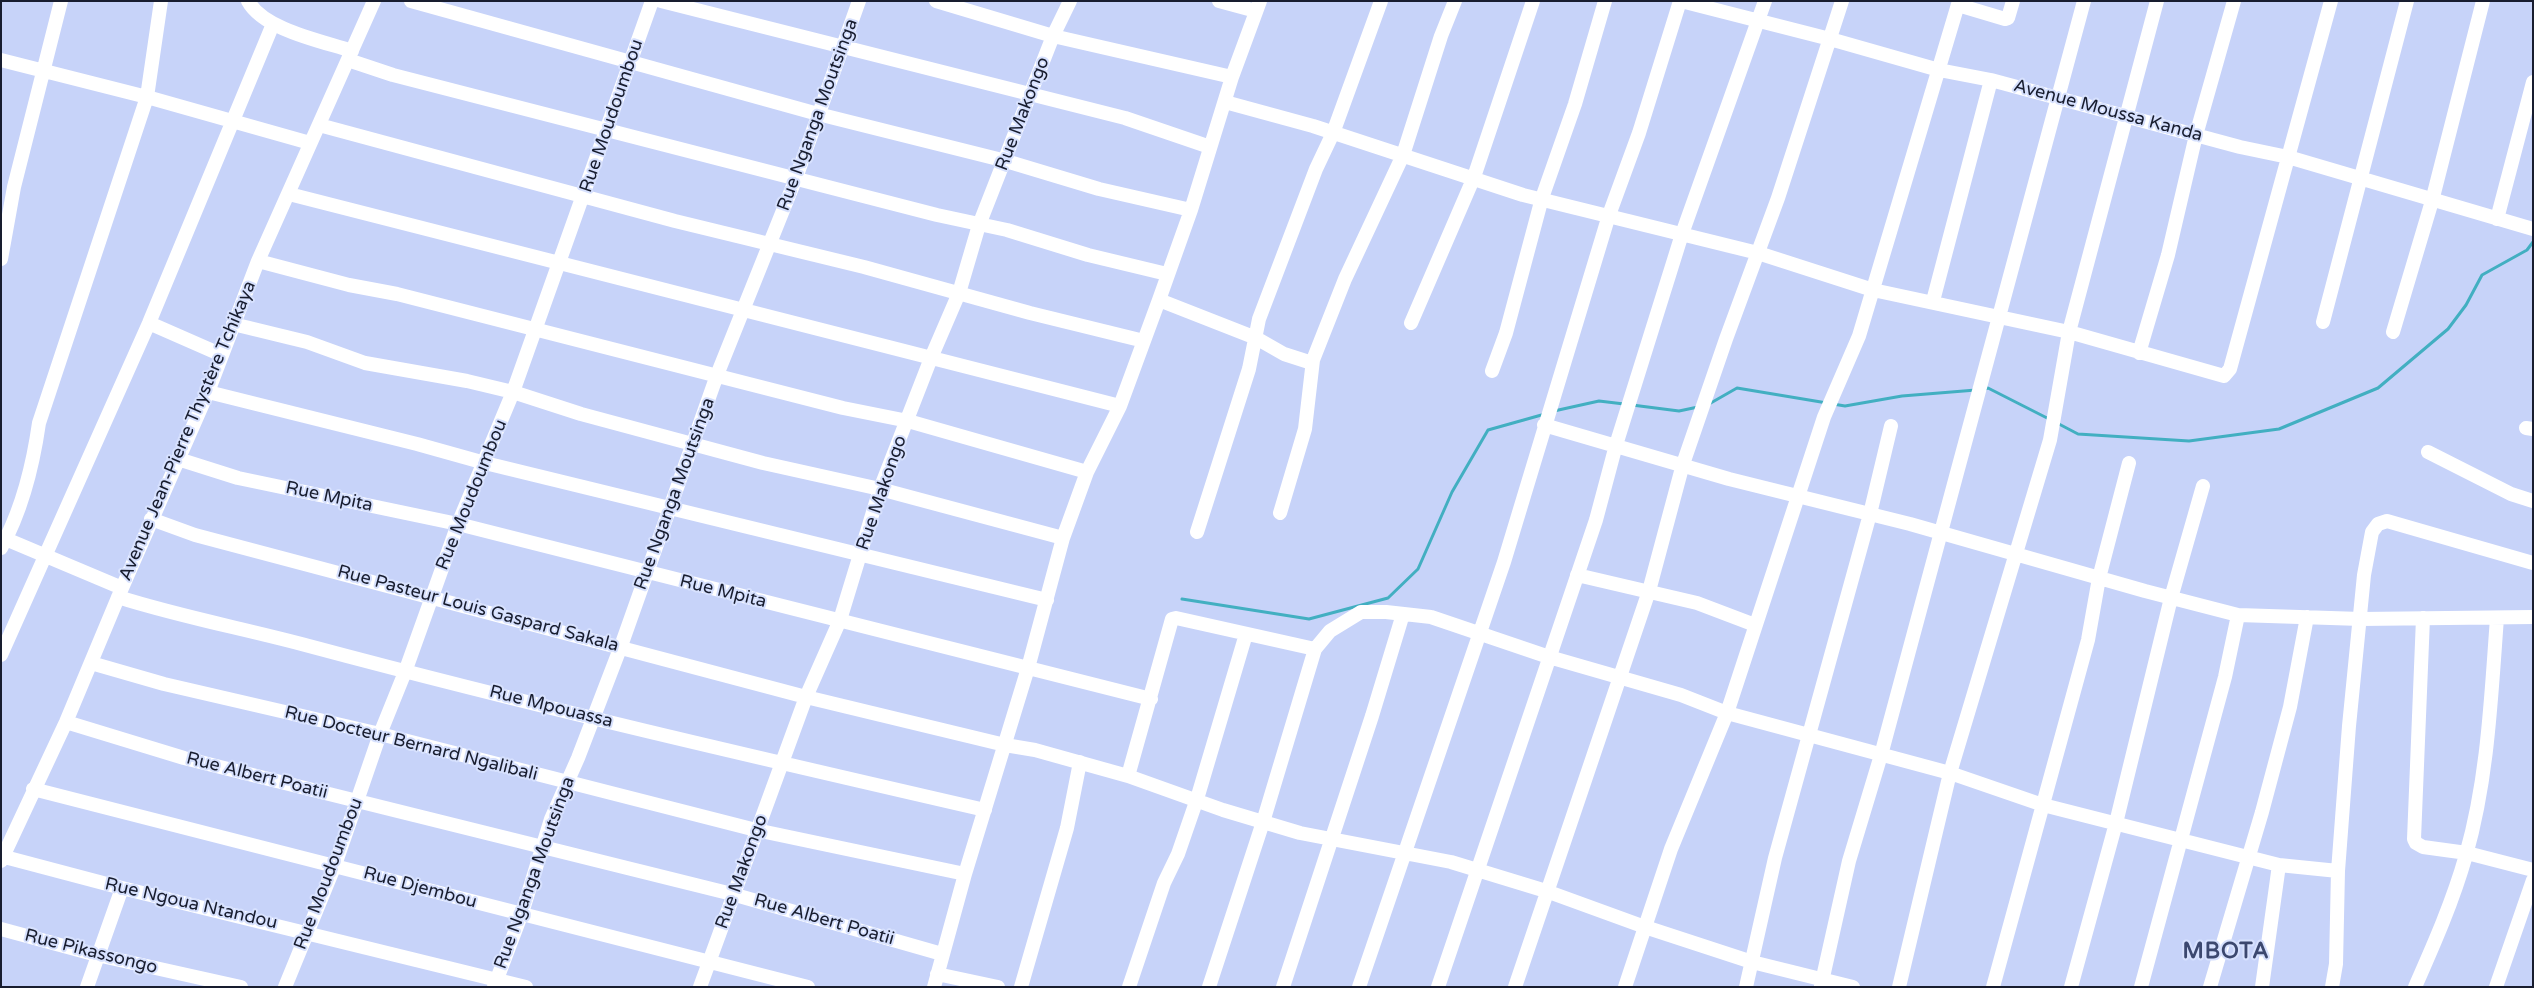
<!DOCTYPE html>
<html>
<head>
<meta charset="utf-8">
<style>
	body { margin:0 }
	#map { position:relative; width:2534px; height:988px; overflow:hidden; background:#c7d3f9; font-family:"Varela Round",sans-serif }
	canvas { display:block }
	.frame { position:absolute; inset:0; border:2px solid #181d2f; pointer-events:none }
</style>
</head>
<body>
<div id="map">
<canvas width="2534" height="988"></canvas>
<div class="frame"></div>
</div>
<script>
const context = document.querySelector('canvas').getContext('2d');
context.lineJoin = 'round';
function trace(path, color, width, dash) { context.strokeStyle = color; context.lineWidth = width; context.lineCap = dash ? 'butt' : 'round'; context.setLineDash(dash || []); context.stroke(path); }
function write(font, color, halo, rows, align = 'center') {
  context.font = font + ' "Varela Round",sans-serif'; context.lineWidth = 4; context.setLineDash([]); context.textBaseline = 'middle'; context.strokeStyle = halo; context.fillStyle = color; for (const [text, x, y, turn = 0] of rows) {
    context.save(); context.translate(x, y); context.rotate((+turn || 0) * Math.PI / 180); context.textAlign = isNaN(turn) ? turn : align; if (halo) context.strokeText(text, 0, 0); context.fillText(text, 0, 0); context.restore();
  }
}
const stream = new Path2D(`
	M1985,389L1988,388L2049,419
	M1709,404L1737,388L1827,403
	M1833,404L1845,406L1902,396L1976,390
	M1632,405L1679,411L1698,407
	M1554,411L1599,401L1624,404
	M2057,423L2078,434L2189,441L2279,429L2378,388L2448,329L2466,305L2482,275L2527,250L2533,242
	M1182,599L1309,619L1388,598L1418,569L1452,492L1488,430L1545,414`);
const minor = new Path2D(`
	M248,1C264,30 322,41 352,51
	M411,1L818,114L1006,161L1099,189L1191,210
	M661,1L1125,118L1210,147
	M936,1L1053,36L1232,77
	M1219,1L1256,11
	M1681,1L1830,39L1939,70L1991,80L2240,147L2288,157L2533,229
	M1958,5L2005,19L2008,18L2013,1
	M1,60L147,97L310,143
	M348,60L393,75L937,215L1007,230L1088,255L1167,274
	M1225,102L1313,126L1523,195L1758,253L1873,290L2069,332L2224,376L2230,369L2331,1
	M319,125L675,221L864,267L1030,313L1144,341
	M289,194L1120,406
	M2497,219L2533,82
	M1,259L14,187L61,1
	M258,261L349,285L397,294L843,408L908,421L1087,472
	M1159,300L1256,338L1284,354L1312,363
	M1933,301L1991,80
	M2323,322L2407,1
	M149,323L222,355
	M1411,323L1474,177L1533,1
	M233,324L307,342L365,363L467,381L513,392L581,414L763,463L880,489L1063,538
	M2393,332L2432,201L2483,1
	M2139,353L2168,255L2196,135L2234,1
	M1492,371L1506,333L1542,198L1575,104L1605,1
	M208,392L417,444L485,463L1047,600
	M1544,425L1729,479L1910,524L2145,591L2238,615L2361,619L2533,617
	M2526,428L2533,429
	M2428,452L2511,494L2533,501
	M178,459L238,478L458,524L1151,699
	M1280,513L1305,429L1313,360L1345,279L1403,155L1441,36L1455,1
	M151,519L195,535L806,697L1005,745L1035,750L1128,776L1223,810L1300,833L1451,862L1546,891L1645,927L1752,962L1853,987
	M1197,532L1249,369L1259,319L1316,169L1333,133L1381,1
	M1,537L122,588
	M1,548C22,510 33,465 39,423L147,97L161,1
	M1577,575L1697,603L1755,625
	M118,597C181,617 246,629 309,646C533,706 759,758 985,810
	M2423,618L2414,839L2416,843L2423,847L2467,853L2533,870
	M1,655L149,323L273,24
	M91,663L164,684L380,734L756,830L965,874
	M66,722L184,758L732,894L942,954
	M1128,776L1172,619L1176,618L1315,649
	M33,789L808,987
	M1,856L122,888L526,987
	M1,861L66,722L122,588L208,392L258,261L374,1
	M1,929L97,955L241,987
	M937,974L998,987
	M1821,986L1849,861L1881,755L2084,1
	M87,987L122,888
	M285,987L335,865L380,734L405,672L458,524L513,392L652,1
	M494,987L522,913L551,819L578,758L621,646L717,375L796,178L859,1
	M700,987L806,697L840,620L880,489L931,358L959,293L979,225L1053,36L1070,1
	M934,987L965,874L1028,668L1063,538L1087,472L1120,406L1159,300L1191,210L1232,77L1260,1
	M1021,987L1067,828L1080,762
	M1129,987L1164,883L1178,854L1197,799L1246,634
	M1209,987L1263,822L1315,649L1330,631L1361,612H1386L1431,617L1549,657L1681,695L1727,713L1950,773L2043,805L2279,865L2338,871
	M1283,987L1372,716L1403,614
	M1359,987L1504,562L1609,215L1639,133L1680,1
	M1438,987L1596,520L1616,445L1682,234L1765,1
	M1515,987L1649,591L1683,464L1726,339L1778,198L1842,1
	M1625,987L1671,849L1727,713L1824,417L1859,336L1959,1
	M1746,987L1775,858L1870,514L1891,426
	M1899,987L1950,773L2050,440L2069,332L2157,1
	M1993,987L2088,640L2099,578L2129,463
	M2071,987L2116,823L2171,598L2203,486
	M2141,987L2225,677L2238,615
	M2210,987L2262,812L2290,707L2307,617
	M2262,987L2279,865
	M2332,987L2336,964L2338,871L2349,726L2364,575L2372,532L2378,524L2387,521L2533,563
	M2415,987C2434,944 2453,901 2466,855C2488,778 2491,697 2497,618
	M2496,987L2533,880`);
const streetNames = [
	["Avenue Moussa Kanda",2108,111,15],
	["Rue Makongo",1023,114,-69],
	["Rue Nganga Moutsinga",818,115,-70],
	["Rue Moudoumbou",612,116,-71],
	["Avenue Jean-Pierre Thystère Tchikaya",188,431,-67],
	["Rue Makongo",882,493,-71],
	["Rue Nganga Moutsinga",675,494,-70],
	["Rue Moudoumbou",472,495,-68],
	["Rue Mpita",329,497,12],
	["Rue Mpita",723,592,14],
	["Rue Pasteur Louis Gaspard Sakala",478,609,15],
	["Rue Mpouassa",551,707,14],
	["Rue Docteur Bernard Ngalibali",411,744,14],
	["Rue Albert Poatii",257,776,14],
	["Rue Makongo",742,872,-70],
	["Rue Nganga Moutsinga",535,873,-70],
	["Rue Moudoumbou",329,874,-69],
	["Rue Djembou",420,888,15],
	["Rue Ngoua Ntandou",191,904,13],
	["Rue Albert Poatii",824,920,16],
	["Rue Pikassongo",91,952,14]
];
const districtNames = [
	["MBOTA",2226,952]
];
trace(stream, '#42afc1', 3);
trace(minor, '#fff', 14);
write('18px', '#181d2f', '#d7e1fe', streetNames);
context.letterSpacing = '1px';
write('bold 22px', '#3c486f', '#d7e1fe', districtNames);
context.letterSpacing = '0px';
</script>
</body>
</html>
